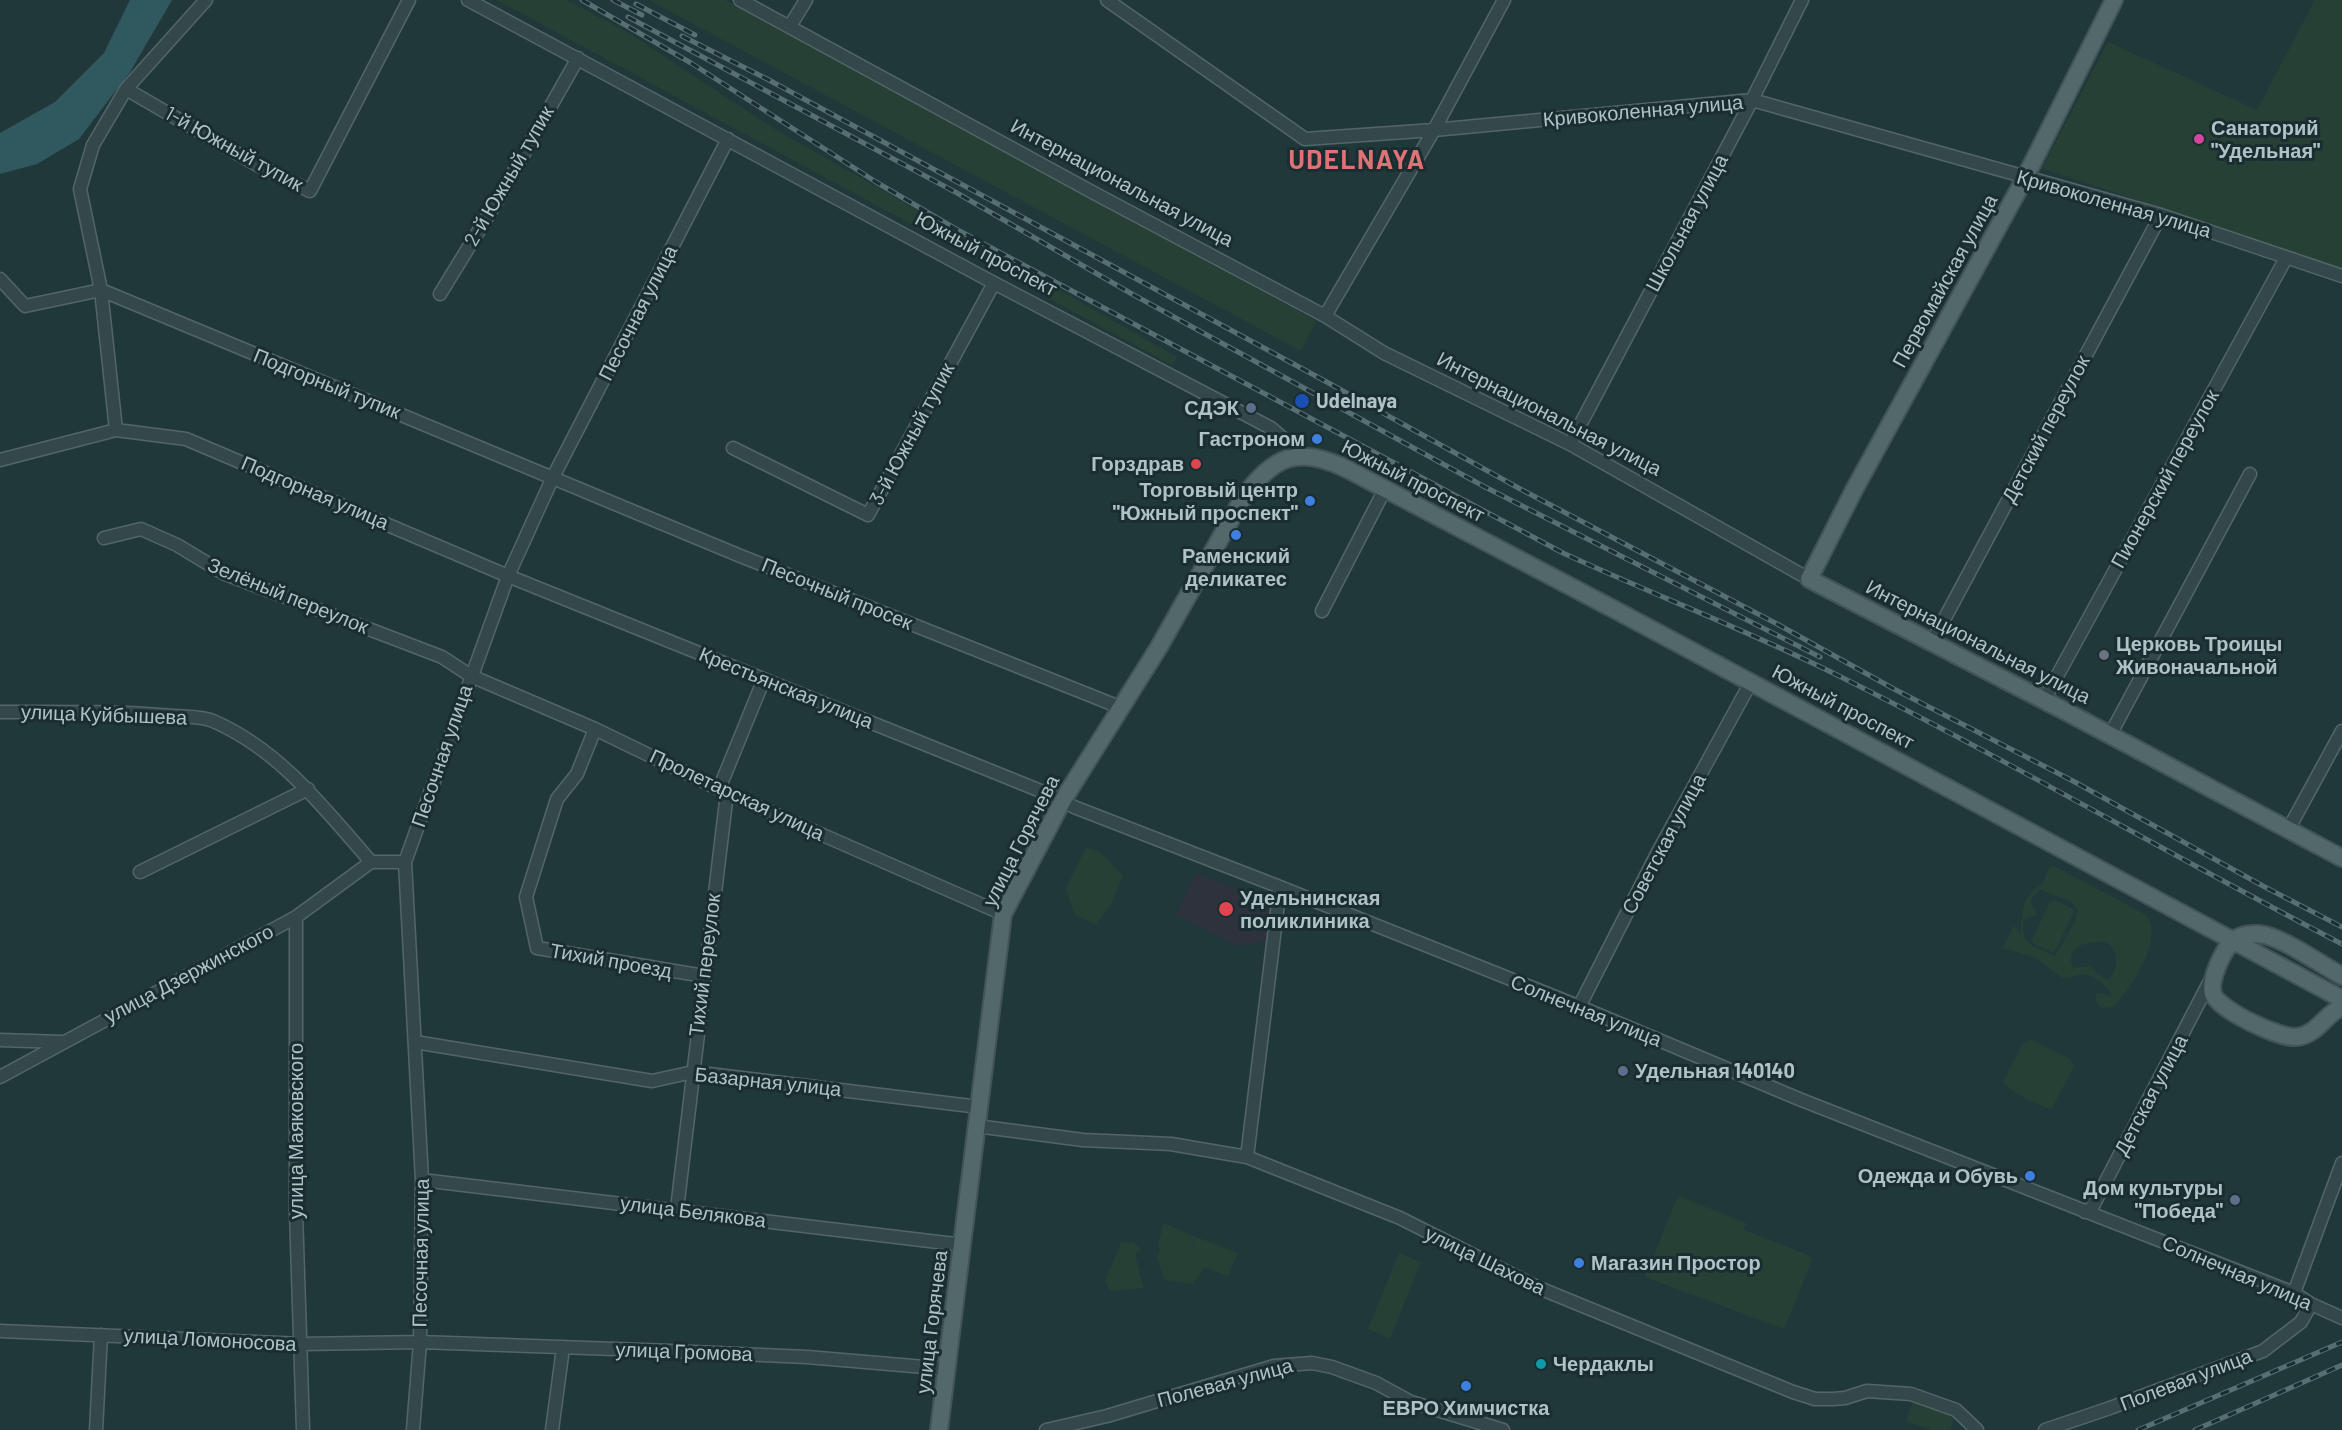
<!DOCTYPE html>
<html>
<head>
<meta charset="utf-8">
<style>
	body { margin:0 }
	canvas { display:block; background:#21383b }
</style>
</head>
<body>
<canvas width="2342" height="1430"></canvas>
<script>
const context = document.querySelector('canvas').getContext('2d');
context.lineJoin = 'round';
function paint(path, color) { context.fillStyle = color; context.fill(path, 'evenodd'); }
function trace(path, color, width, dash) { context.strokeStyle = color; context.lineWidth = width; context.lineCap = dash ? 'butt' : 'round'; context.setLineDash(dash || []); context.stroke(path); }
function write(font, color, halo, rows, align = 'center') {
  context.font = font + ' Barlow,sans-serif'; context.lineWidth = 6; context.setLineDash([]); context.textBaseline = 'middle'; context.strokeStyle = halo; context.fillStyle = color; for (const [text, x, y, turn = 0] of rows) {
    context.save(); context.translate(x, y); context.rotate((+turn || 0) * Math.PI / 180); context.textAlign = isNaN(turn) ? turn : align; if (halo) context.strokeText(text, 0, 0); context.fillText(text, 0, 0); context.restore();
  }
}
const medical = new Path2D(`
	M1196,873L1274,903L1268,940L1238,946L1176,915Z`);
const green = new Path2D(`
	M497,0H566L627,32L776,130L1177,357L1172,365Z
	M649,0H725L1316,321L1301,351Z
	M2315,0H2342V269L2042,168L2108,42L2257,110Z
	M1086,847L1100,852L1123,876L1111,904L1096,925L1075,915L1066,889Z
	M2051,867H2056L2146,915C2165,940 2131,988 2113,1007L2102,1008C2097,1004 2095,1001 2096,994L2102,993L2110,997L2111,994C2104,983 2092,972 2078,975C2072,976 2070,978 2063,978L2034,957L2003,948L2013,927H2016L2020,934C2023,919 2020,906 2031,893C2034,889 2039,887 2042,883C2047,878 2045,871 2051,867ZM2039,889L2072,902L2078,911L2073,925L2055,956L2032,946L2026,940L2023,932V923L2028,917L2037,915L2030,901ZM2092,942C2097,942 2103,941 2107,943C2120,950 2118,972 2108,980L2098,974L2091,966L2075,968L2072,966C2068,950 2077,945 2092,942Z
	M2055,900L2073,909L2074,912L2054,953L2033,943L2032,940L2050,902Z
	M2030,1039L2070,1059L2074,1066L2052,1108C2042,1109 2008,1090 2003,1082L2023,1043Z
	M1678,1196L1746,1223L1744,1230L1808,1255L1812,1260L1784,1329L1645,1277Z
	M1163,1223L1195,1237L1187,1260L1196,1237L1238,1253L1228,1276L1204,1267L1193,1284L1165,1280L1157,1258L1160,1249L1158,1247Z
	M1133,1242L1141,1249L1135,1254L1143,1288L1110,1291L1105,1282L1121,1243Z
	M1399,1253L1421,1262L1390,1338L1368,1329Z
	M1913,1401L1955,1416L1950,1430H1932L1906,1421Z`);
const water = new Path2D(`
	M130,0H172L130,72L79,139L37,164L0,174V133L55,102L104,53Z`);
const minor = new Path2D(`
	M468,0L994,283L1271,428L1303,456
	M740,0L1094,193L1325,316L1384,353L1570,444L1809,579
	M1107,0L1305,139L1434,130L1752,100L2161,215L2342,276
	M790,26L806,0
	M126,89L259,166L310,191L409,0
	M0,279L25,306L101,290L738,555L1122,708
	M440,294L497,201L578,58
	M1325,316L1434,130L1504,0
	M116,430L101,290L80,189L93,145L126,89L206,0
	M1570,444L1752,100L1802,0
	M733,448L868,515L994,283
	M0,460L116,430L186,439L508,576L1063,800L1074,807L1280,887L1573,1004L1799,1099L2294,1293L2311,1304L2342,1318
	M104,538L141,529L177,545L225,574L442,657L471,676L595,729L727,793L1003,914
	M1322,611L1385,489
	M1932,642L2161,215
	M2044,700L2286,258
	M0,712C58,712 115,711 173,716C185,717 202,716 213,721C280,750 324,808 371,862H405
	M595,729L577,774L557,799L526,897L537,948L704,976
	M2110,735L2250,474
	M719,789L764,679
	M2288,830L2342,731
	M140,872L308,789
	M296,917V1212L303,1430
	M1579,1007L1659,850L1751,682
	M0,1040L62,1042
	M415,1042L652,1081L693,1072L979,1107
	M0,1077L296,917L371,862
	M976,1126L1083,1140L1171,1144L1247,1157L1400,1218L1539,1288L1793,1392L1815,1399H1833L1845,1398L1867,1391L1911,1394L1956,1410L1977,1430
	M1247,1157L1280,887
	M422,1180L963,1245
	M677,1209L727,793
	M2085,1212L2092,1208L2095,1202L2211,979
	M2294,1293L2342,1163
	M0,1331L302,1344L420,1342L671,1351L807,1357L948,1369
	M96,1430L101,1335
	M413,1430L420,1342L422,1180L405,862L508,576L553,477L728,139
	M552,1430L563,1348
	M1046,1430L1107,1416L1274,1366L1312,1363L1332,1367L1376,1383L1411,1402L1503,1430
	M2045,1430L2110,1408L2263,1351L2301,1322L2311,1304`);
const major = new Path2D(`
	M2114,0L2025,178L1854,490L1809,579L2063,710L2342,858
	M2342,976C2320,964 2288,941 2265,935C2255,933 2242,934 2234,940C2223,949 2209,980 2213,994C2219,1010 2280,1039 2297,1037C2317,1035 2325,1014 2342,1007
	M939,1430L1003,914L1063,800L1159,647L1243,498C1273,456 1298,445 1347,469L1621,613L2342,999`);
const rail = new Path2D(`
	M582,0L691,63L876,182L956,229L1563,553C1654,595 1747,630 1837,675C2008,760 2172,856 2342,944
	M613,0L642,15
	M636,4L695,35
	M628,17L957,193L1132,294L1485,487L1820,657
	M682,36L767,79L1325,381L1524,491L1779,625L1894,689L2073,781L2263,886L2342,927
	M2138,1430L2342,1342
	M2195,1430L2342,1365`);
const markers = [
	[2199,139,6,"#d1479c"],
	[1302,401,8,"#1a4fb4"],
	[1251,408,6,"#5c6f8a"],
	[1317,439,6,"#3f7fe0"],
	[1196,464,6,"#e0444e"],
	[1310,501,6,"#3f7fe0"],
	[1236,535,6,"#3f7fe0"],
	[2104,655,6,"#6b7280"],
	[1226,909,8,"#e0444e"],
	[1623,1071,6,"#5c6f8a"],
	[2030,1176,6,"#3f7fe0"],
	[2235,1200,6,"#5c6f8a"],
	[1579,1263,6,"#3f7fe0"],
	[1541,1364,6,"#0f9aa8"],
	[1466,1386,6,"#3f7fe0"]
];
const streetNames = [
	["Кривоколенная улица",1643,111,-5],
	["1-й Южный тупик",234,149,29],
	["2-й Южный тупик",509,176,-60],
	["Интернациональная улица",1122,183,28],
	["Кривоколенная улица",2114,204,16],
	["Школьная улица",1687,223,-62],
	["Южный проспект",986,254,28],
	["Первомайская улица",1945,281,-61],
	["Песочная улица",638,313,-63],
	["Подгорный тупик",327,384,22],
	["Интернациональная улица",1549,414,27],
	["Детский переулок",2046,429,-62],
	["3-й Южный тупик",912,434,-62],
	["Пионерский переулок",2165,479,-61],
	["Южный проспект",1413,481,27],
	["Подгорная улица",315,493,23],
	["Песочный просек",837,594,22],
	["Зелёный переулок",288,596,22],
	["Интернациональная улица",1978,642,27],
	["Крестьянская улица",786,688,22],
	["Южный проспект",1843,707,28],
	["улица Куйбышева",104,715,2],
	["Песочная улица",442,756,-71],
	["Пролетарская улица",737,795,25],
	["улица Горячева",1021,841,-63],
	["Советская улица",1664,844,-62],
	["Тихий проезд",611,961,10],
	["Тихий переулок",705,965,-83],
	["улица Дзержинского",189,974,-28],
	["Солнечная улица",1586,1011,22],
	["Базарная улица",768,1082,6],
	["Детская улица",2151,1095,-62],
	["улица Маяковского",296,1131,-90],
	["улица Белякова",693,1212,7],
	["Песочная улица",421,1253,-89],
	["улица Шахова",1485,1261,26],
	["Солнечная улица",2237,1273,23],
	["улица Горячева",932,1322,-83],
	["улица Ломоносова",210,1340,3],
	["улица Громова",684,1352,2],
	["Полевая улица",2186,1380,-21],
	["Полевая улица",1225,1383,-15]
];
const poiNames = [
	["Санаторий",2211,128],
	["\"Удельная\"",2211,151],
	["Udelnaya",1316,401],
	["СДЭК",1239,408,"right"],
	["Гастроном",1305,439,"right"],
	["Горздрав",1184,464,"right"],
	["Торговый центр",1298,490,"right"],
	["\"Южный проспект\"",1298,513,"right"],
	["Раменский",1236,556,"center"],
	["деликатес",1236,579,"center"],
	["Церковь Троицы",2116,644],
	["Живоначальной",2116,667],
	["Удельнинская",1240,898],
	["поликлиника",1240,921],
	["Удельная 140140",1635,1071],
	["Одежда и Обувь",2018,1176,"right"],
	["Дом культуры",2223,1188,"right"],
	["\"Победа\"",2223,1211,"right"],
	["Магазин Простор",1591,1263],
	["Чердаклы",1553,1364],
	["ЕВРО Химчистка",1466,1408,"center"]
];
const districtNames = [
	["UDELNAYA",1357,160]
];
paint(medical, '#2d323c');
paint(green, '#264035');
paint(water, '#30595f');
trace(minor, '#526669', 15);
trace(major, '#415457', 20);
trace(minor, '#34484b', 12);
trace(major, '#52686b', 16);
trace(rail, '#566f72', 5);
trace(rail, '#1a2d30', 3, [9]);
for (const [x, y, r, color] of markers) { const dot = new Path2D(); dot.arc(x, y, r, 0, 2 * Math.PI); context.fillStyle = color; context.fill(dot); trace(dot, '#1a2d30', 2); }
write('20px', '#afc3c7', '#1a2d30', streetNames);
write('bold 20px', '#afc3c7', '#1a2d30', poiNames, 'left');
context.letterSpacing = '1.5px';
write('bold 26px', '#df7274', '#1a2d30', districtNames);
context.letterSpacing = '0px';
</script>
</body>
</html>
